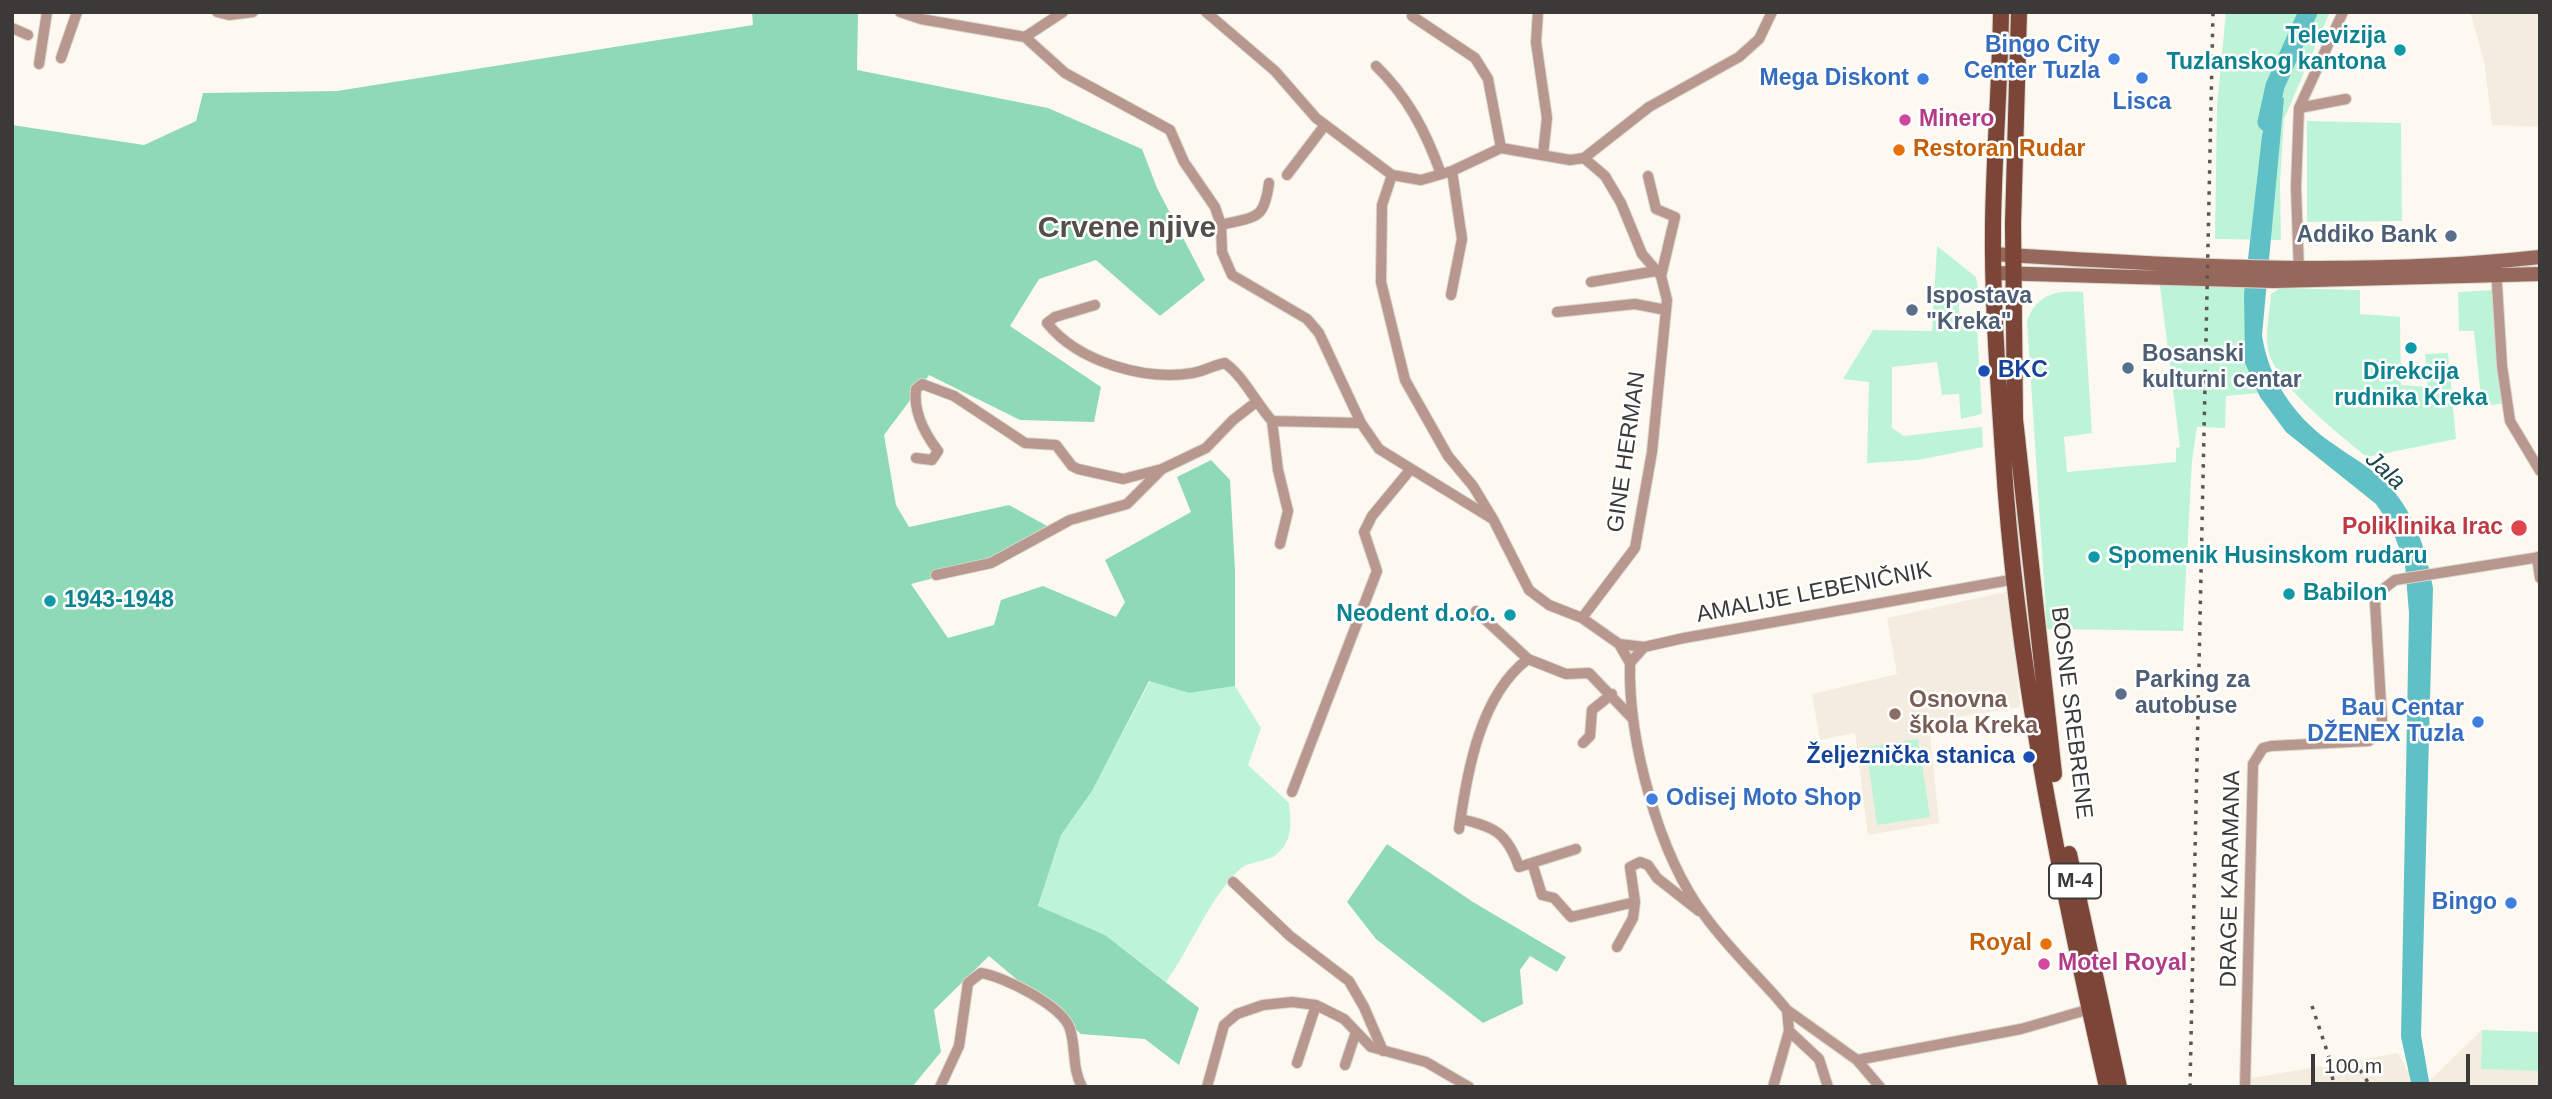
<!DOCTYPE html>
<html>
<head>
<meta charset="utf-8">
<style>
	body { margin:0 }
	#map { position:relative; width:2552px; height:1099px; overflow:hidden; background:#fdf9f1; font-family:Helvetica,sans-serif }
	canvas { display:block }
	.frame { position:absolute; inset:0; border:14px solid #3c3a38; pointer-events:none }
	.scale { position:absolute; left:2311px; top:1054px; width:159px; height:32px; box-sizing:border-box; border:4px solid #3c3a38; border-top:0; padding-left:9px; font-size:21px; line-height:24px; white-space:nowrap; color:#3c3a38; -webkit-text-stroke:5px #fff; paint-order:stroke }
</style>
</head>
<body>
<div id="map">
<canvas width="2552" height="1099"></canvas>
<div class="frame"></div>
<div class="scale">100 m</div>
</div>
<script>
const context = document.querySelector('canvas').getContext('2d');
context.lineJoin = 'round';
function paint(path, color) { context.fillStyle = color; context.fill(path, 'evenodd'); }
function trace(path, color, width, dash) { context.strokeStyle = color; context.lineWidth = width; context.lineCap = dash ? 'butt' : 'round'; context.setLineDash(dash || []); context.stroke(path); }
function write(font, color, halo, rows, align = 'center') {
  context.font = font + ' Helvetica,sans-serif'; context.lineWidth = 5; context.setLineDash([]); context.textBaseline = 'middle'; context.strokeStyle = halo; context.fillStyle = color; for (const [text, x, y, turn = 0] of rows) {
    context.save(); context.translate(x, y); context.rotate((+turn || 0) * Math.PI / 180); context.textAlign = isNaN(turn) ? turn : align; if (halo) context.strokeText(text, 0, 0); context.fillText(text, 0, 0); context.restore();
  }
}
const built = new Path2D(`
	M2470,12H2540V127L2492,125L2484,61Z
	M2010,591L2020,707L1929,722L1939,823L1868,835L1855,733L1820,740L1812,694L1897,674L1887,618Z
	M2482,1030L2540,1032V1087H2433L2429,1081Z
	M2398,1053L2417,1087H2245L2246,1079Z`);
const green = new Path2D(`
	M2226,12H2330L2284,119L2280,183L2281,240L2215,239L2217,106Z
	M2307,121L2401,123L2402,221L2307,222Z
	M1937,246L1976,277L1980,300L1959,304V324L1977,328L1982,414L1961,419L1959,394L1942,395L1937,362L1892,367V428L1904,436L1982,427L1983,447L1918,460L1867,463L1869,382L1843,379L1873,330L1932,331Z
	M2159,278L2255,280L2252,337L2270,392L2226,396L2225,428L2197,427L2192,461L2183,631L2047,629L2027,321C2037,294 2056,290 2083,292L2092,433L2064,437L2067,472L2176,462V448L2180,447Z
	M2280,288L2360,290V314L2400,317L2401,385L2428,387L2425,354L2448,353L2456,439L2367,457C2339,434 2275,385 2268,349C2265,333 2270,311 2271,294Z
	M2494,290L2504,403L2482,407L2474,331H2459L2458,292Z
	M1150,681L1189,693L1235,686L1261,728L1248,765L1289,803C1291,822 1293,840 1278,853C1268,863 1249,860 1239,870C1207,902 1192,945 1166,982L1105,935L1038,907L1061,835L1092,791Z
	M1918,739L1930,817L1877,825L1866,747Z
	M2482,1030L2540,1032V1071L2481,1069Z`);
const forest = new Path2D(`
	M752,12L858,13L857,70L1048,108L1142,149L1157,188L1205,280L1160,316L1096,260L1039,279L1010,326L1101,387L1094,422L1020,420L929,375L884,435L896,505L909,527L1009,505L1049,527L984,565L911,584L948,638L994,625L1001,600L1043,586L1116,617L1125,602L1105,560L1191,512L1177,477L1211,460L1230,480L1235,570V686L1189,693L1149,681L1092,791L1061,835L1038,906L1105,935L1199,1008L1179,1065L1145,1039L1081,1034L989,956L934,1010L941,1052L912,1087H12V125L144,145L196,121L203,93L337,91L753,25Z
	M1387,844L1473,902L1566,957L1557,972L1530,956L1520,970L1523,1004L1483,1023L1376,939L1347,902Z`);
const water = new Path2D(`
	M2270,96L2284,98L2262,335C2268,378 2294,416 2329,441C2348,455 2368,465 2385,482C2414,510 2426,549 2433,588L2421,1035L2430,1087H2412L2401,1037L2409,613L2405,564L2391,526L2376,504L2286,432L2260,397L2245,363L2244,294L2262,136Z`);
const river = new Path2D(`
	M2267,122L2275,86L2308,12`);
const minor = new Path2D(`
	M217,12L229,15L253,12
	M900,12L921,19L1025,37
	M1206,12L1275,71L1316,118L1392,175L1382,205L1381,282L1405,380L1448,456L1473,486L1493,519L1529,590L1549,605L1582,618L1619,644L1630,663
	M1538,12L1536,42L1547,118L1543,155
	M1412,16L1475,58L1488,79L1501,148
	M12,28L28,35
	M1025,37L1065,73L1170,130L1184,162L1215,207L1221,225L1222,252L1232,275L1307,319L1319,333L1361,423L1379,449L1491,518
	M1025,37L1063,12
	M61,58L77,12
	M39,64L47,12
	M1376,66C1408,97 1426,132 1441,174
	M2299,108L2346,99
	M1287,175L1325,125
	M1392,175L1421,180L1452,171L1501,148L1570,160L1584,158L1649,107L1739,57L1759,39L1772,12
	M1648,176L1656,209L1675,217L1661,276
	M1221,225C1256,216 1264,221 1269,183
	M2496,268L2502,366L2510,421L2540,471
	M2299,273L2296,187L2299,108L2343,12
	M1591,282L1656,271
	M1451,295L1462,239L1452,171
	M1095,305L1055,317L1047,323C1078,362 1145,381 1193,373C1204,371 1214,365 1225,363C1245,378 1255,402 1272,421L1361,423
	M1557,312L1635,304L1666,310
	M1272,421L1278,470L1288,511L1280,544
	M916,458L932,460L938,451C925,434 913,412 916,389L922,384L954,396L1025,443L1056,445L1072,466L1078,469L1123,479L1162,469
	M2537,557L2540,578
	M936,575L991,563L1070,520L1127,504L1162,469L1206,448L1233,420L1255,403
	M1476,611L1528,659
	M1582,618L1635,548L1652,452L1667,300L1661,276L1642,254L1621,203L1605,176L1584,158
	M1619,644L1644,647L1684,638L2016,579
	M1644,647L1630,663C1628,740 1658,854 1705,916C1726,945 1752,970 1776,997L1787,1010L1857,1060L1880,1087
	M1583,743L1590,736L1592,710L1612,694
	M1292,792L1377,571L1364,532L1372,516L1410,470
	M1461,819C1495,827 1507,833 1519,867L1576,849
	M1459,829C1467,772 1480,695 1528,659L1566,674L1589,673L1632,718
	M1532,863L1542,895L1554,898L1571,917L1635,902L1633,918L1617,947
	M1233,882L1290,936L1349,981L1364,1007L1383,1051
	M1635,902L1630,867L1640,862L1648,865L1657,878L1699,911
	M1787,1010L1789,1031L1819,1059L1828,1087
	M1857,1060L2021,1029L2090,1009
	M1297,1063L1316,1005
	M1345,1065L1356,1032
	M940,1087L959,1046L968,983L981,973C1003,976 1063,1006 1070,1029C1076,1048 1072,1069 1082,1087
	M1207,1087L1224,1025L1237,1014L1263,1005L1292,1002L1316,1005L1344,1019L1371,1047L1426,1062L1469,1087
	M1773,1087L1789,1031
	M2245,1087L2253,764L2263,748L2271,746L2369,741L2381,731L2382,721L2375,602L2377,594L2395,580L2540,557`);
const secondary = new Path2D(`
	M1994,254C2176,266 2358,277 2540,257
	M1995,273L2274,281L2540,274`);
const primary = new Path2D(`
	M2001,12C2000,83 1994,154 1993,224C1992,300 1998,378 2003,453C2016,666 2060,879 2107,1087
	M2019,12L2013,224L2015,419L2054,774
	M2069,854L2119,1087`);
const rail = new Path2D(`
	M2312,1006L2329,1057L2334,1087
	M2360,1070L2371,1087
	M2190,1087L2213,12`);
const markers = [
	[2400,50,7,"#0f9aa8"],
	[2114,59,7,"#3f7fe0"],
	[2142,78,7,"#3f7fe0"],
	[1923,79,7,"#3f7fe0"],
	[1905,120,7,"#d1479c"],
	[1899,150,7,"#e8710a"],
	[2451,236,7,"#5c6f8a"],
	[1912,310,7,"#5c6f8a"],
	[2411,348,7,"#0f9aa8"],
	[2128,368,7,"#5c6f8a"],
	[1984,371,7,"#1a4fb4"],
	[2519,528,9,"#e0444e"],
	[2094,557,7,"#0f9aa8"],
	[2289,594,7,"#0f9aa8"],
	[50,601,7,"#0f9aa8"],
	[1510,615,7,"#0f9aa8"],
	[2121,694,7,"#5c6f8a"],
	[1895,714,7,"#8d6e63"],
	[2478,722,7,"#3f7fe0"],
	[2029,757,7,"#1a4fb4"],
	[1652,799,7,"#3f7fe0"],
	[2511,903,7,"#3f7fe0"],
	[2046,944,7,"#e8710a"],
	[2044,964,7,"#d1479c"]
];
const shields = [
	[2075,881,52]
];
const shieldNames = [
	["M-4",2075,881]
];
const cultureNames = [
	["Televizija",2386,37,"right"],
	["Tuzlanskog kantona",2386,63,"right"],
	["Direkcija",2411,373,"center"],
	["rudnika Kreka",2411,399,"center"],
	["Spomenik Husinskom rudaru",2108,557],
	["Babilon",2303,594],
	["1943-1948",64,601],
	["Neodent d.o.o.",1496,615,"right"]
];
const shopNames = [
	["Bingo City",2100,46],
	["Center Tuzla",2100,72],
	["Mega Diskont",1909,79],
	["Lisca",2142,103,"center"],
	["Bau Centar",2464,709],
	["DŽENEX Tuzla",2464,735],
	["Odisej Moto Shop",1666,799,"left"],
	["Bingo",2497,903]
];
const hotelNames = [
	["Minero",1919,120],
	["Motel Royal",2058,964]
];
const foodNames = [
	["Restoran Rudar",1913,150],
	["Royal",2032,944,"right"]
];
const serviceNames = [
	["Addiko Bank",2437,236,"right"],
	["Ispostava",1926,297],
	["\"Kreka\"",1926,323],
	["Bosanski",2142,355],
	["kulturni centar",2142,381],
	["Parking za",2135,681],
	["autobuse",2135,707]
];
const transitNames = [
	["BKC",1998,371],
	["Željeznička stanica",2015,757,"right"]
];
const streetNames = [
	["GINE HERMAN",1627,452,-82],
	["AMALIJE LEBENIČNIK",1814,593,-11],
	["BOSNE SREBRENE",2071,713,83],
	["DRAGE KARAMANA",2231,879,-89]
];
const healthNames = [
	["Poliklinika Irac",2503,528]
];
const educationNames = [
	["Osnovna",1909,701],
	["škola Kreka",1909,727]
];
const waterNames = [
	["Jala",2385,471,43]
];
const districtNames = [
	["Crvene njive",1127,229]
];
paint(built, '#f4eddf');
paint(green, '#bdf4d8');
paint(forest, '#8edab6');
paint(water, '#5fc0c6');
trace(river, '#5fc0c6', 19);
trace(minor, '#dad7d0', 12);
trace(secondary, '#dad7d0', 16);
trace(primary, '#dad7d0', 18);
trace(minor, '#b7978e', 10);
trace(secondary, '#95685b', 14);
trace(primary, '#7b4637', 16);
trace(rail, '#595754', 3.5, [3.5, 7]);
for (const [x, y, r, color] of markers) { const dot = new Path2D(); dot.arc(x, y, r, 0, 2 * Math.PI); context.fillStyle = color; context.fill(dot); trace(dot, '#fff', 2.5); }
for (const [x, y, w] of shields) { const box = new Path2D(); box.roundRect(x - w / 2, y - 17.5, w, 35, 5); context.fillStyle = '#fff'; context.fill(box); trace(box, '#3c3a38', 2); }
write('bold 21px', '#3c3a38', null, shieldNames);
write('bold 23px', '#0d838f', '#fff', cultureNames, 'left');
write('bold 23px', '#366cbe', '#fff', shopNames, 'right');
write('bold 23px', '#b23c85', '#fff', hotelNames, 'left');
write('bold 23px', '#c56008', '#fff', foodNames, 'left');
write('bold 23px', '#4e5e75', '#fff', serviceNames, 'left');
write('bold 23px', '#164399', '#fff', transitNames, 'left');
write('23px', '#3c3a38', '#fff', streetNames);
write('bold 23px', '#be3a42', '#fff', healthNames, 'right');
write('bold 23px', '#785e54', '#fff', educationNames, 'left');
write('italic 24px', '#1b474a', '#fff', waterNames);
write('bold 30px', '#524f49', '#fff', districtNames);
</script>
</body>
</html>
